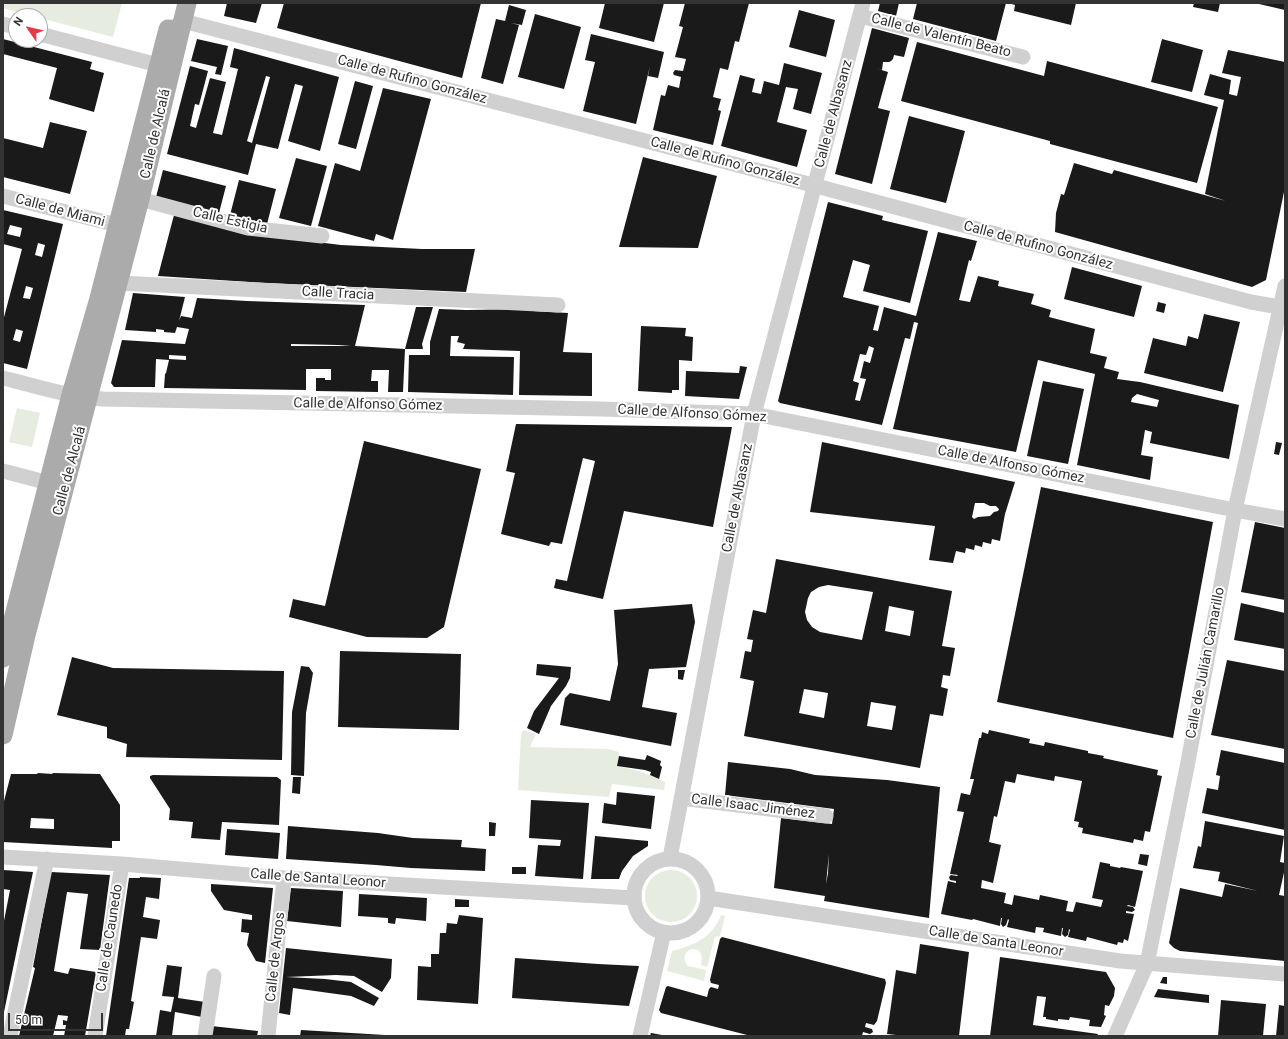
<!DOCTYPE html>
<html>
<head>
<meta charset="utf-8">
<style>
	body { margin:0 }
	#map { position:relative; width:1288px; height:1039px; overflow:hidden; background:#fff; font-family:Roboto,sans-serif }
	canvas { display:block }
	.frame { position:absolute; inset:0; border:4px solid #333; pointer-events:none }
	.north { position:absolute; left:8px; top:8px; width:40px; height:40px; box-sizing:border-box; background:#fff; border:1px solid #adadad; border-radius:50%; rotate:304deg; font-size:11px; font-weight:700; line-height:16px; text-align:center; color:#333 }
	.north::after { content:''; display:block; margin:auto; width:14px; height:18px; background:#e63946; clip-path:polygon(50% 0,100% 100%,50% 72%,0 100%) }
	.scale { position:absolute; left:8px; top:1013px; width:95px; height:18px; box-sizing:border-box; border:2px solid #333; border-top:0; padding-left:5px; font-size:12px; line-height:14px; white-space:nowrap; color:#333; -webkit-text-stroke:3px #fff; paint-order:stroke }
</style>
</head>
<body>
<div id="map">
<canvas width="1288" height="1039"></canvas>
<div class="frame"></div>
<div class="north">N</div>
<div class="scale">50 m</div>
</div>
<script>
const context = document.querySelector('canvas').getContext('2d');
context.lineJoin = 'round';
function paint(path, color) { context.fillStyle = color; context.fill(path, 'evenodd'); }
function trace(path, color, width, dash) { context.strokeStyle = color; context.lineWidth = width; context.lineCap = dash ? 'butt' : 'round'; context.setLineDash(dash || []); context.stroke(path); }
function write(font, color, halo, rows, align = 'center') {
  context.font = font + ' Roboto,sans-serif'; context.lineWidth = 4; context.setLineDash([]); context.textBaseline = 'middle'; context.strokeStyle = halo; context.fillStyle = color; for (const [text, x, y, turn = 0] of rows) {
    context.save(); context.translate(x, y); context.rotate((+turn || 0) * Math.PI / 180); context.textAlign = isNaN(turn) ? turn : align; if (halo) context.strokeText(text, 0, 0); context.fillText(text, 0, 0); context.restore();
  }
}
const green = new Path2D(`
	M3,3H122L113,37L40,18V16H33L3,8Z
	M17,408L40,413L32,447L9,442Z
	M523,730L536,734L530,747L608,749L619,752L618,766L642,772L665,782L664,790L612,784L609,797L518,790L521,734Z
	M645 896a26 26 0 1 1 52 0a26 26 0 1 1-52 0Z
	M721,915L725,916L720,936L715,937L707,967L701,965C707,938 674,950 688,966L706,970L704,981L667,971L672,951C693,946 713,937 721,915Z`);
const building = new Path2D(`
	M227,3H262L256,23L224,16Z
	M284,3H481L462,78L277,28Z
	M605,3H664L654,42L599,28Z
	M685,3H749L739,42L735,41L728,70L720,68L713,97L721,99L718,110L721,111L713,145L653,130L661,95L665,96L668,85L679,88L681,77L674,75L673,73L675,70L683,71L686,59L675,57L683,27L679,26Z
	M880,3H899L896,16L878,11Z
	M917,3H1006L996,41L913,19Z
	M1008,3H1076L1071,25L1014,11L1015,5Z
	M1194,3H1220L1218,12L1193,7Z
	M1259,3H1285V10L1259,4Z
	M509,5L526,10L522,25L511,23L519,25L503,84L481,78L496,19L505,21Z
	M799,10L835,20L826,57L789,47Z
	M535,14L581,27L564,89L518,77Z
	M872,28L909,38L904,57L894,55L893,59L891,61L889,62H883L882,70L875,68L888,72L878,108L890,111L872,184L835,174Z
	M591,34L664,52L658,78L648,76L650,66L636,124L583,111L595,62L585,60Z
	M3,39L92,62L90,69L104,73L94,112L49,99L57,68L3,54Z
	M197,39L228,46L221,75L215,74L217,67L191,61Z
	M1162,39L1203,50L1192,92L1151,82Z
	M917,42L1044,76L1047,61L1218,107L1197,183L1050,144V141L901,101Z
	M234,48L339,77L320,151L288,141L303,86L295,84L278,149L256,144L248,175L167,154L190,66L208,71L199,105L195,104L190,126L196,128L210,78L226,82L213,133L222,135L238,69L230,67ZM266,76L270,77L252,143L247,141Z
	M1228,50L1285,62V187L1266,280L1252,287L1055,232L1056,213L1061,194L1064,195L1074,163L1112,174L1114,170L1226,201L1205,194L1224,100L1204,95L1210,74L1231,80L1229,94L1237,96L1241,77L1222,73Z
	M784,63L822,73L811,114L793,109L798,89L786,87L777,122L807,130L797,167L721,146L740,75L755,79L752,92L761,94L764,81L779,85Z
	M355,81L373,86L356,149L338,144Z
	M383,88L431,99L393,240L376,234L374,241L318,226L335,163L360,171Z
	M909,116L965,131L946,203L890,189Z
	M50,122L87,131L70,194L3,177V138L43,148Z
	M643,157L717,176L698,248L619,247Z
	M296,158L327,166L311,226L279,218Z
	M163,170L226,186L219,213L156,197Z
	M239,180L276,189L267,224L230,215Z
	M828,202L883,216L882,220L928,231L910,303L863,291L870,265L853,260L843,297L879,306L873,330L878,331L884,307L916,316L938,232L977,241L971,261L969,260L959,300L970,302L978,276L999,281L998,286L1034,294L1031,304L1051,310L1049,317L1095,329L1090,353L1107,357L1104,368L1119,372L1117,379L1140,382L1239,405L1229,459L1150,443L1152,432L1145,430L1141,455L1153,457L1150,480L1077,465L1095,374L1038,360L1016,452L893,429L918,323L914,322L910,339L905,338L882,425L780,403L778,401ZM869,346L874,348L870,363L864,361L860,378L866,379L860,401L855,400L859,383L853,381L860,354L866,355ZM1137,394L1159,400L1157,407L1131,402L1132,398Z
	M3,210L63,224L27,369L3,363V321L22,249L3,244ZM10,225L22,228L20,237L7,234ZM38,243L45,245L42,257L35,255ZM26,286L33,288L30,299L23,298ZM16,329L23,331L20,342L13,340Z
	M174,215L308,241L341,245L422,249H475L466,292L265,283L158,276Z
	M1072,267L1142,286L1134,317L1064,299Z
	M133,293L185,297L179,321L181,316L192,318L197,298L247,301L365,305L355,346L405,349L403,392H388L389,370H372L371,381H378V392L316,391V378H325V380H331V369H306V390L164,388L165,374L166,373L169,360L156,359L155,387H114L111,383L122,340L185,344L189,329L177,327L175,333L164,332V330L156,329V332L125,330ZM291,344L338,345L351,346H291ZM169,355L186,356V360L169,359Z
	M1158,302L1166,304L1164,313L1156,311Z
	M416,307H433L422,344L423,349H405Z
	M439,309L466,310L534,309L533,311L568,313L563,352L592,353V396L519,395L520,351L463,349L465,344L457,342L459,336H451L450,356L514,357L513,395L408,392L409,355H430V342Z
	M1204,314L1240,322L1223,392L1144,373L1153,338L1186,346L1188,336L1198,339Z
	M641,326L686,328L685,336L693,337L692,361L679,360V390H672V393L638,391Z
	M740,366L747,367L739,399L685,396L686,371L739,373Z
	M1043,381L1084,389L1068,464L1027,456Z
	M516,424L732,427L713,527L624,511L603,599L554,588L556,579L567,581L595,461L583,458L562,544L551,542L549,546L501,534L515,473L506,471Z
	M364,441L481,469L444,627L427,638L367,637L289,617L293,599L325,606Z
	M822,442L1015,482L1005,514L1000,541L992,539L991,544L983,542L982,547L975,545L974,550L966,548L965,553L956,551L953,563L929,560L935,526L810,512ZM975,503H984L990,506H996L999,509L998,511L994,512L990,516L978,517L974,519L972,517Z
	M1276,442L1282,443L1279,455L1274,454Z
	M1041,487L1213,522L1173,738L997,702Z
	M1255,522L1285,528V600L1241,592Z
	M776,559L952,591L942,646L955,648L950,676L943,675L941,687L948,689L943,716L930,714L920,768L744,736L754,681L740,678L745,651L751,652L753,640L747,639L753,610L766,613ZM828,585L873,592L862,640L820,632L812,627L807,620L805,612L808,598L811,592L819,587ZM889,606L914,611L910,636L885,631ZM804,689L828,693L824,718L799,713ZM871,702L896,706L892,730L867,726Z
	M1241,603L1285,613V649L1234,640Z
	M692,604L695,622L686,667L649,669L642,707L677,713L671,746L560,725L565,698L570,693L610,701L618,664L614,610Z
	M340,651L461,654L459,730L338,727Z
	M72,657L113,668L284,671L282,760L126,757L127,744L107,738V727L57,715Z
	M1227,660L1285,671V749L1211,735Z
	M537,664L571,667L570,678L566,686L551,706L539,734L527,728L534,711L559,678L536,675Z
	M301,666L309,667L313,673L306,713L304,776L291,775L292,712Z
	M678,670H685L683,680L678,679Z
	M989,730L1030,739L1029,743L1044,746L1045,742L1088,751V753L1104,756L1103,758L1158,770L1157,775L1162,776L1150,832L1145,831L1143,841L1134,839L1133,843L1082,833L1083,828L1078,827L1079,822L1074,821L1082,781L1055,776L1054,781L1017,774L1015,783L1005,781L997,817L994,816L989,842L1001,845L993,883L982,880L981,888L1006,893L1004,903L1012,905L1014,895L1039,900L1040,895L1068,901L1066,911L1073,912L1076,902L1101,907L1103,900L1092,898L1100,862L1110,864V866L1120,868L1121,867L1143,871L1135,907L1128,905L1127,906L1133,907L1135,910L1132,912L1126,911V913L1134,914L1128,941L1124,939L1123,943L1118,942L1117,945L1087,937L1086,941L1068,937L1070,930L1069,929L1068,935L1065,937L1062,934L1063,928H1062L1061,936L1043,932L1044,928L1036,927L1035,933L1007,927L1009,920L1008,919L1006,925L1003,927L1001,924L1002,918H1001L1000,926L973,919L972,920L941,914L948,881L956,883V881L950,880L949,877L951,875L957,876L958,875L950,874L964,812L957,811L961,793L970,795L974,779H970L979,738H981L982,732L988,734Z
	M1221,750L1285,763V830L1202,813L1207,788L1218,790L1220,776L1216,775Z
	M647,755L661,761L660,765L662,767L659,779L650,775L651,772L645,770L617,766L619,756L645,760Z
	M728,762L790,769L815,775L887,780L940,787L929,918L824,901L825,896L774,888L781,818L832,824L834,809L725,795ZM829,854L828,873L826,884Z
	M38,773L53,774L52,773L100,774L120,805V841H112V848L3,842V805L11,774H37ZM31,818L54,819V829L30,828Z
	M153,775L277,777L281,780L279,825L222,822L220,840L191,838L193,822L169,820L170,809L150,778V776Z
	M293,777H301L300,794L292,793Z
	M617,792L655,796L651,829L602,823L604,803L616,805Z
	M531,800L589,803L583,879L535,876L538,845L560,846L561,840L529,838Z
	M1205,821L1284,836L1280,862L1285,863V868L1279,895L1285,896V961L1180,951L1174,948L1169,943L1180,888L1222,897L1225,884L1258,891L1218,881L1220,872L1193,868L1198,846L1201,847Z
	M489,822L496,823L495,836H489Z
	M288,826L378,833L413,838L462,840L461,847L486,849L485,871L411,868L376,865L286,859Z
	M227,829L280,833L278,859L225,855Z
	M595,836L648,841V846L633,856L622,871L619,879H591Z
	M1140,854L1149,855L1147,866L1138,864Z
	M512,867H526V874H512Z
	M3,870L33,872L4,1012L3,926L10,890L3,889Z
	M51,872L110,875L100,950L80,949L88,894L67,892L54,971L68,974L70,968L96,972L85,1036H64L66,1025H63V1020L67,1021L68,1016L58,1015L53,1036H19L35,968L33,967Z
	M140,877L161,878L159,899L146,897L143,917L160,920L157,939L141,937L131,1001L134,1002L129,1029H126L125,1036H106L129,878H140Z
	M211,884L273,888L265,963L256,961L247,945L249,933L241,932L242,919L252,920V915L224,910L211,891Z
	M291,888L343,891L341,927L287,921Z
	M359,894L427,898L426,921L396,918L395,924L388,923V918L358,916Z
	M455,899L469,900V907H455Z
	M459,915L483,918L478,1004L417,1000L418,966L431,967V954H439L440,933H446L447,923L457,924Z
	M722,937L885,979L886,983L877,1021L874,1025L866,1023L865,1027L872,1029L873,1032L870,1034L863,1032L862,1036H751L661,1013L659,1010L666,987L668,986L707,997L709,989L711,987L718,989L719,985L711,983L710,980L720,939Z
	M920,944L969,952L959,1036H905L887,1034L896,970L916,974Z
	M286,948L392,959L391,978L382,992L354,976L336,975L286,977L325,979L351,982L379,998L374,1006L351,996L293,988L290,1015L279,1013Z
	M1000,957L1106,972L1115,988L1114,996L1109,1006L1105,1005L1104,1015L1106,1016L1101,1027L1089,1026L1090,1020L1070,1017L1069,1020L1058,1019V1021L1046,1019V1017H1043L1046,997L1037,996L1033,1025L1098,1034L1097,1036H990Z
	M515,958L598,964L639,966L629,1006L512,998Z
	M167,965L182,967L178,998L205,1002L202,1017L175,1012L172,1036H156L160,1010L171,1012L174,997L162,996Z
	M1163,977H1167V984L1160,983Z
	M1158,989L1209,995V1003L1154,997Z
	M1221,1000L1266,1004L1263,1036H1218Z
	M1279,1005L1285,1006V1036H1276Z
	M211,1026L258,1031L257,1036H210Z
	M301,1030L385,1035V1036H300Z
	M651,1033L662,1035V1036H650Z`);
const minor = new Path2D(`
	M860,16L1023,57
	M3,24L16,27
	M175,26L183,21L715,159L1251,302L1285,308
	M40,34L158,65
	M3,196L117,225L121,228L122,234
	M140,199L248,228L322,236
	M108,287L119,283L558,305
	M3,378C36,386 69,397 103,399L601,409L754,414L1235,510L1285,519
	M3,471L49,483L56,490
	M681,798L826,816
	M3,857L122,864L284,878L634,898
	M670,858L754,414L863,3
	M634 896a37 37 0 1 1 74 0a37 37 0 1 1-74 0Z
	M708,898L1120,961L1285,974
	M10,1036L47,859
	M95,1036L122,864
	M205,1036L214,976
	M268,1036L284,878
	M640,1036L664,932
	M1115,1036L1147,964L1187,767L1235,510L1285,286`);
const major = new Path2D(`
	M3,658L71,395L98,302L168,29
	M3,735L26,635L140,199L187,3`);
const streetNames = [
	["Calle de Valentín Beato",941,36,14],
	["Calle de Rufino González",412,80,15],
	["Calle de Albasanz",834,114,-75],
	["Calle de Alcalá",156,134,-77],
	["Calle de Rufino González",725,162,15],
	["Calle de Miami",60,211,15],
	["Calle Estigia",230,221,13],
	["Calle de Rufino González",1038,246,15],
	["Calle Tracia",338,294,3],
	["Calle de Alfonso Gómez",368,405,1],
	["Calle de Alfonso Gómez",692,414,3],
	["Calle de Alfonso Gómez",1011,465,11],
	["Calle de Alcalá",70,471,-75],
	["Calle de Albasanz",738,498,-79],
	["Calle de Julián Camarillo",1206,663,-79],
	["Calle Isaac Jiménez",753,807,7],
	["Calle de Santa Leonor",318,879,4],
	["Calle de Caunedo",110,938,-81],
	["Calle de Santa Leonor",996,942,9],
	["Calle de Argos",276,957,-84]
];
paint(green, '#e6ecdf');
paint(building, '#1a1a1a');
trace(minor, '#d0d0d0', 15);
trace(major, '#ababab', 19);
write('14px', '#333', '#fff', streetNames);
</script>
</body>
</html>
